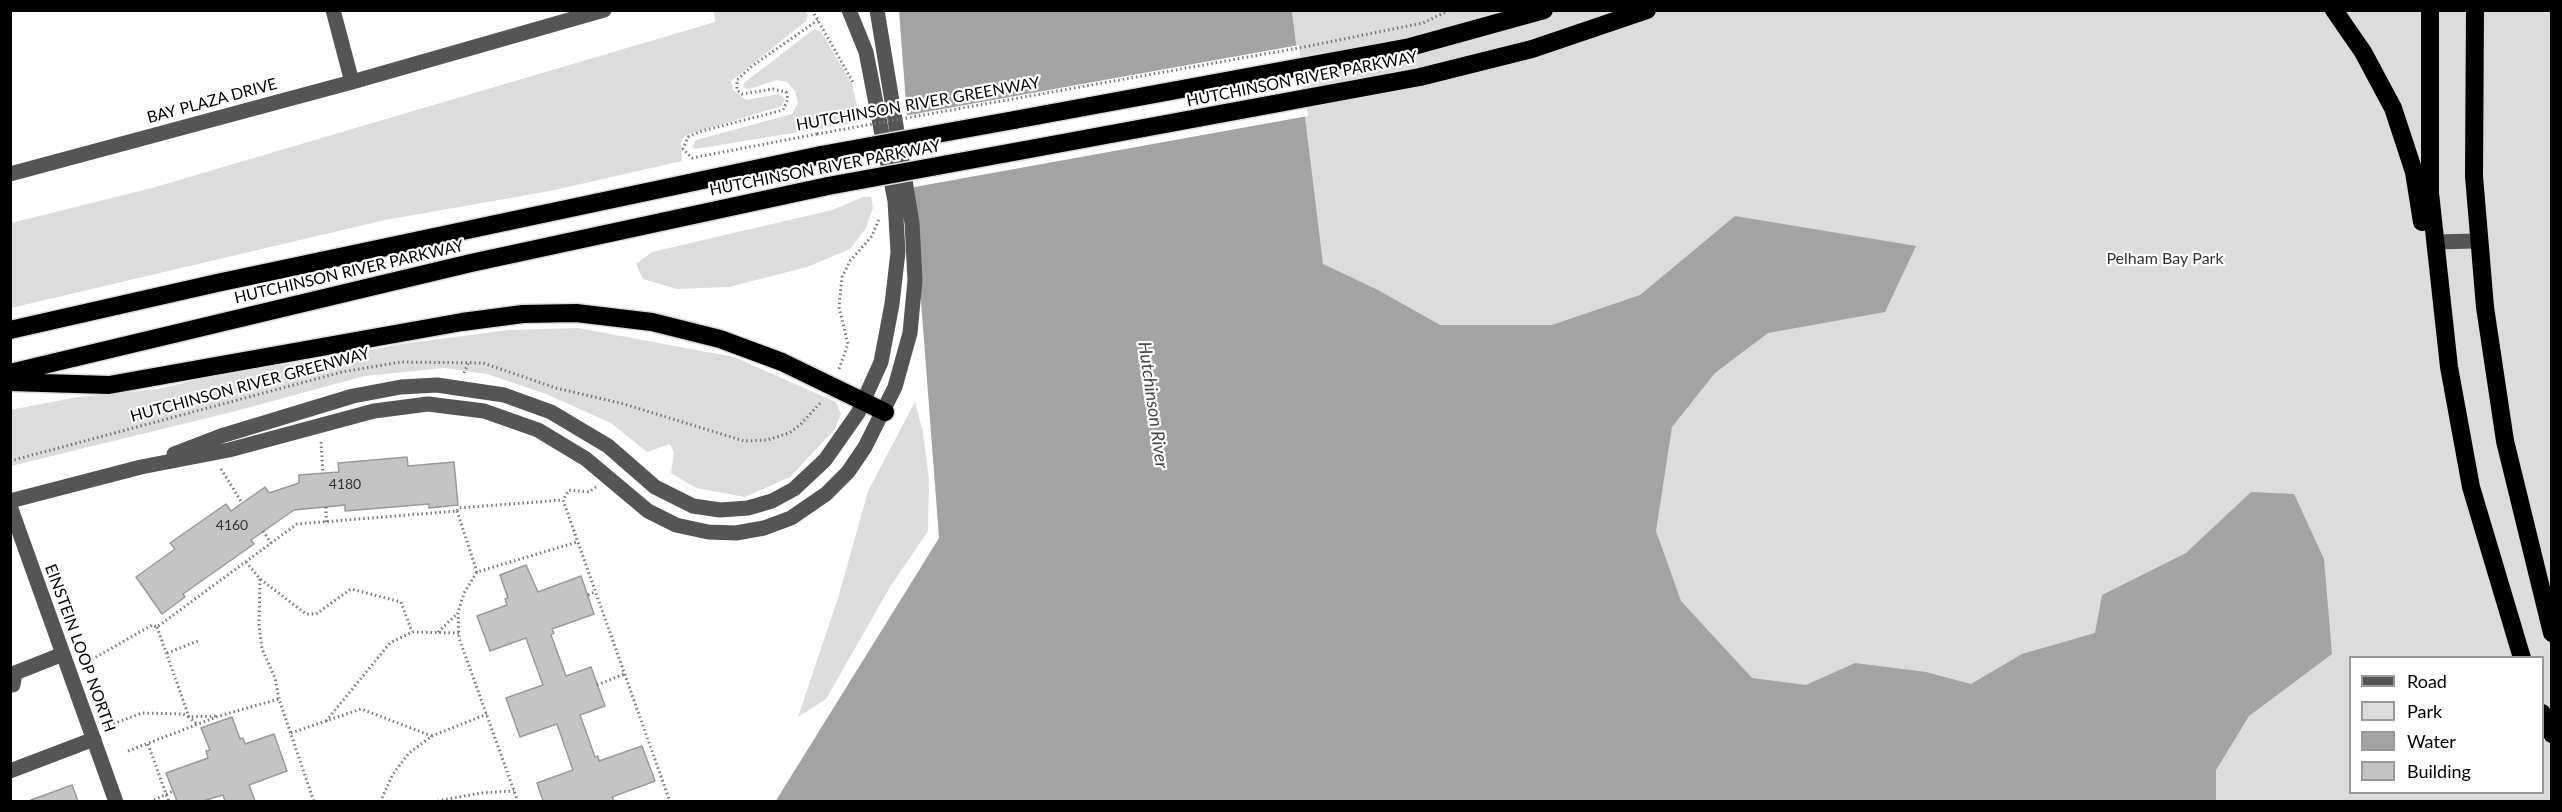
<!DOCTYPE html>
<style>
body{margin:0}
#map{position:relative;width:2562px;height:812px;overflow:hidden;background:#fff;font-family:Lato,sans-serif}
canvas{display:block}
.frame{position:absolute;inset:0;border:12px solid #000;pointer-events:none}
.legend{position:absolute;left:2349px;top:656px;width:195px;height:138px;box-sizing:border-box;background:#fff;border:2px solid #999;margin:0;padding:8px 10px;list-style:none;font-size:18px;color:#000}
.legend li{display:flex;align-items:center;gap:12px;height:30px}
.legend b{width:30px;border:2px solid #999}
</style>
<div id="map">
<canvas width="2562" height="812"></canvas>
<div class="frame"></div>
<ul class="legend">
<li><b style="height:8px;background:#555"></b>Road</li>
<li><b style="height:16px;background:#dcdcdc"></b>Park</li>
<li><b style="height:16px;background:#a3a3a3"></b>Water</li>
<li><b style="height:16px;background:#c4c4c4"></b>Building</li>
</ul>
</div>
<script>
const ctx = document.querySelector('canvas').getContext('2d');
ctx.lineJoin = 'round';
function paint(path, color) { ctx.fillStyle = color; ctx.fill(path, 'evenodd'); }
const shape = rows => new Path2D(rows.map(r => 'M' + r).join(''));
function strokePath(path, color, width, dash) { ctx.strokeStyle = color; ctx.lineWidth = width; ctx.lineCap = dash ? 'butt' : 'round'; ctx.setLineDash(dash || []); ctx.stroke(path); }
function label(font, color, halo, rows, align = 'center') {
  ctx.font = font + ' Lato,sans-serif'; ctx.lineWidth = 4.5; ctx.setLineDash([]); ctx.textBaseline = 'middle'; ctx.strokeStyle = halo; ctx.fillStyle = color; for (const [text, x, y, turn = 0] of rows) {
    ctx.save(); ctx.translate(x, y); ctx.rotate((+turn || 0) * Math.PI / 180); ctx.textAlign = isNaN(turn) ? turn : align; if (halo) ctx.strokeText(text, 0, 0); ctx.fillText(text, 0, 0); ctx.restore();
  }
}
paint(shape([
 [804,10,808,15,806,21,731,81,733,90,746,100,778,94,785,98,782,106,686,135,681,142,682,161,550,191,385,220,11,308,11,223,152,188,715,22,714,11],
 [1292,11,2551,11,2551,801,1353,801,1309,151],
 [2350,658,2542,658,2542,792,2350,792],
 [814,29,821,32,852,84,861,122,695,149,692,147,696,140,792,114,798,103,795,91,787,82,777,80,749,89,743,87,744,83],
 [863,197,871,197,873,208,866,228,850,249,807,267,729,287,677,289,643,279,636,264,652,252,832,210],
 [578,328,734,357,836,402,841,414,835,429,790,477,745,497,696,488,671,473,674,452,670,444,647,452,611,423,546,394,487,374,444,368,365,376,232,412,11,466,10,410,78,397,158,389,238,370,313,361,401,344,509,330],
 [915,402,923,432,929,480,928,531,890,587,826,699,798,717,839,595,868,491]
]), '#dcdcdc');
paint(shape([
 [899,11,1292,11,1323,264,1378,290,1440,325,1552,325,1640,295,1735,216,1916,246,1885,312,1768,333,1715,373,1672,427,1656,531,1681,601,1752,678,1806,685,1855,663,1926,672,1971,684,2022,654,2095,633,2102,595,2186,553,2251,492,2294,494,2324,559,2332,654,2249,716,2216,770,2216,801,775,802,939,538]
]), '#a3a3a3');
paint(shape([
 [1299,45,1308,116,909,188,904,116]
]), '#fff');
const building = shape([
 [407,457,408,466,454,462,458,505,429,508,429,504,345,511,345,505,294,510,251,540,254,544,183,594,185,597,162,614,136,577,175,549,170,543,226,504,231,511,265,487,269,493,299,483,299,475,339,472,338,463,407,457],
 [526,565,538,592,581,576,594,614,552,629,554,633,551,635,566,676,591,667,605,706,580,715,595,757,598,756,599,761,642,746,655,781,612,797,614,801,543,801,537,783,573,770,557,724,520,737,506,698,543,685,526,638,490,651,477,616,507,605,505,599,508,598,500,575,526,565],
 [232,717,240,739,243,738,245,744,274,734,287,771,249,785,255,801,225,801,223,795,203,801,177,801,166,773,208,758,206,751,210,750,201,728,232,717],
 [72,785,78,801,32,801,31,800,72,785]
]);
paint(building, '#c4c4c4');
strokePath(building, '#999', 1.5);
const highway = shape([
 [2334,10,2363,52,2393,108,2414,172,2422,222],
 [2430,10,2430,193,2449,367,2471,487,2522,658],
 [2475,10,2474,176,2485,307,2505,441,2552,633],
 [1014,120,1410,47,1544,10],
 [1019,151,1420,77,1532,49,1647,10],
 [10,330,217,283,821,155],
 [10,373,471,263,828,186],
 [10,382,109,385,462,322,523,314,576,313,652,322,720,339,782,362,885,412],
 [2542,713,2552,734]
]);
strokePath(highway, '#dbdbdb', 21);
strokePath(shape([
 [812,10,854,84],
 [1448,11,1449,10],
 [817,134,692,158,683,149,688,137,702,131,783,110,788,99,786,92,773,89,742,94,737,90,737,80,752,66,818,20],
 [839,369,848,344,839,307,842,277,850,261,872,236,879,219],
 [464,373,469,361],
 [321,442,323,473],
 [10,461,342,372,401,362,483,363,556,388,624,404,744,441,767,440,789,433,800,425,822,401],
 [221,469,242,503],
 [596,487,589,492,569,490,563,500,670,802],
 [326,507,326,522],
 [457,511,477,572],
 [263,531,271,543],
 [246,562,260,579,306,614,316,614,351,589,401,602,412,632],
 [260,579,259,625,262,649,275,678,279,699,314,802],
 [588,595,595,592],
 [157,627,189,717,198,725],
 [438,632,458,613],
 [167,653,198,641],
 [84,664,152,625,157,627,297,524,457,511,458,508,563,500],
 [597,685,624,674],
 [326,721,390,643,412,632,459,633],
 [105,727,142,713,183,714,189,717,217,716],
 [291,733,361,709,432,736],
 [148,744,169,802],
 [128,751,219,716,279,699],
 [150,802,173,791],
 [380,802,393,774,409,753,432,736,487,714],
 [433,802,480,793,514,791],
 [518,802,459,638,458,613,464,593,477,572,577,542]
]), '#777', 3, [1.5, 3]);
strokePath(shape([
 [333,10,352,82],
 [10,174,352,82,604,10],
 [2434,242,2477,241],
 [174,454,221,436,353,396,401,387,437,385,504,395,551,412,608,446,655,487,693,506,720,510,748,508,772,501,794,489,825,460,858,413,881,362,892,304,898,252,895,201,866,52,849,10],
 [10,501,141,467,229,450,374,411,428,404,484,411,538,430,586,459,648,511,676,525,708,532,736,533,764,528,791,518,826,494,848,472,865,447,895,387,910,333,915,280,912,223,877,10],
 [10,506,116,802],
 [13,685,15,673,63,654],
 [10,771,94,739]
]), '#555', 15);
strokePath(highway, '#000', 18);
const highwayBridge = shape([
 [821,155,1014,120],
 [828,186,1019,151]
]);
strokePath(highwayBridge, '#dbdbdb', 21, []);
strokePath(shape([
 [817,134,1304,47,1423,23,1448,11]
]), '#777', 3, [1.5, 3]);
strokePath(highwayBridge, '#000', 18);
label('14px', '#313131', null, [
 ["4180",345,484],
 ["4160",232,525]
]);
label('16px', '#000', '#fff', [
 ["HUTCHINSON RIVER PARKWAY",1302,79,-11],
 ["BAY PLAZA DRIVE",212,101,-15],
 ["HUTCHINSON RIVER GREENWAY",918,104,-10],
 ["HUTCHINSON RIVER PARKWAY",825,168,-11],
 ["HUTCHINSON RIVER PARKWAY",349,272,-13],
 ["HUTCHINSON RIVER GREENWAY",250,385,-15],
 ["EINSTEIN LOOP NORTH",80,648,70]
]);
label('16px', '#333', '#fff', [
 ["Pelham Bay Park",2165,259]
]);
label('italic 18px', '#444', '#fff', [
 ["Hutchinson River",1153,405,82]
]);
</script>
